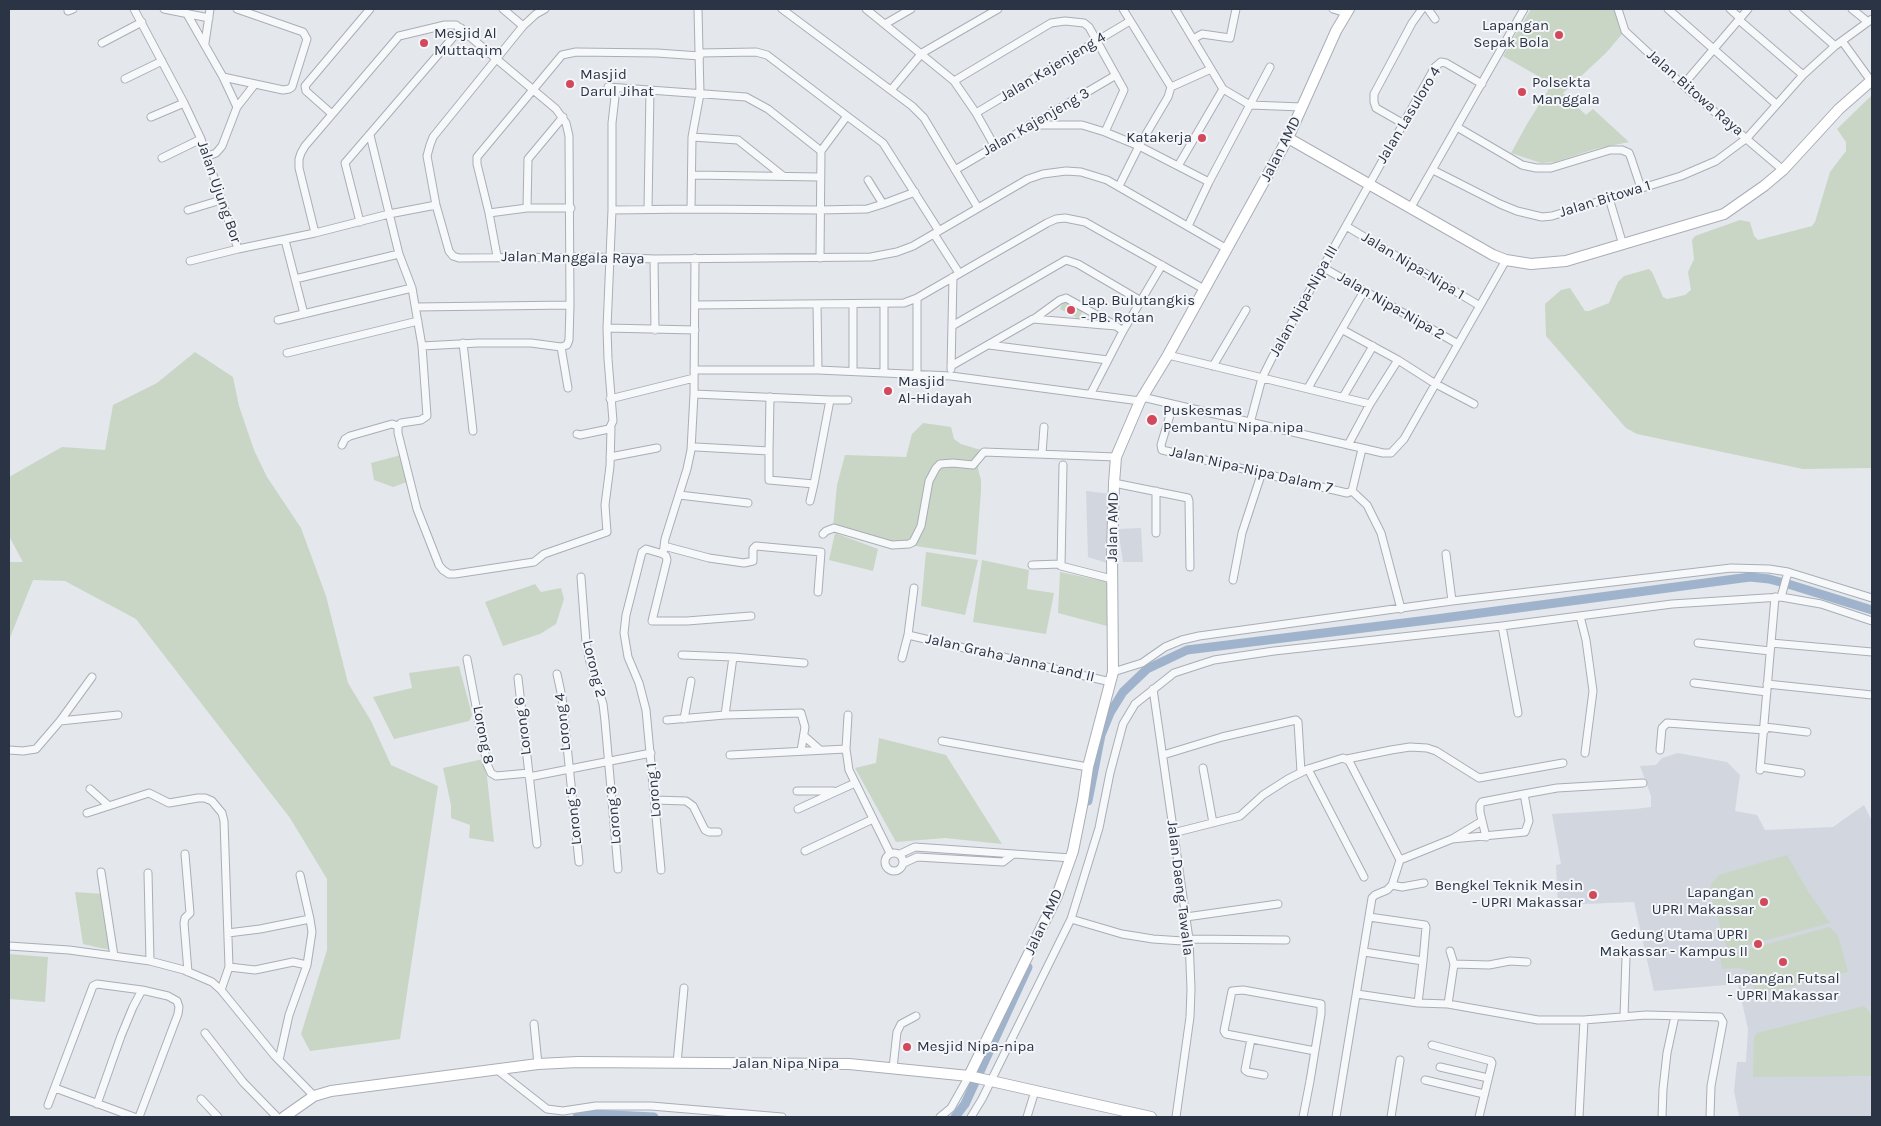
<!DOCTYPE html>
<style>
body{margin:0}
#map{position:relative;width:1881px;height:1126px;overflow:hidden;background:#e4e7ec;font-family:Karla,sans-serif}
canvas{display:block}
.frame{position:absolute;inset:0;border:10px solid #2b3445;pointer-events:none}
</style>
<div id="map">
<canvas width="1881" height="1126"></canvas>
<div class="frame"></div>
</div>
<script>
const ctx = document.querySelector('canvas').getContext('2d');
ctx.lineJoin = 'round';
function paint(path, color) { ctx.fillStyle = color; ctx.fill(path, 'evenodd'); }
const shape = rows => new Path2D(rows.map(r => 'M' + r).join(''));
function strokePath(path, color, width, dash) { ctx.strokeStyle = color; ctx.lineWidth = width; ctx.lineCap = dash ? 'butt' : 'round'; ctx.setLineDash(dash || []); ctx.stroke(path); }
function label(font, color, halo, rows, align = 'center') {
  ctx.font = font + ' Karla,sans-serif'; ctx.lineWidth = 4; ctx.setLineDash([]); ctx.textBaseline = 'middle'; ctx.strokeStyle = halo; ctx.fillStyle = color; for (const [text, x, y, turn = 0] of rows) {
    ctx.save(); ctx.translate(x, y); ctx.rotate((+turn || 0) * Math.PI / 180); ctx.textAlign = isNaN(turn) ? turn : align; if (halo) ctx.strokeText(text, 0, 0); ctx.fillText(text, 0, 0); ctx.restore();
  }
}
paint(shape([
 [1086,491,1111,494,1107,563,1088,557],
 [1141,528,1143,562,1123,562,1118,529],
 [1678,753,1727,762,1740,775,1735,811,1757,815,1765,830,1833,827,1864,805,1872,821,1872,1117,1739,1116,1734,1091,1737,1062,1746,1062,1748,1029,1738,984,1654,991,1634,902,1558,905,1556,865,1561,864,1552,814,1635,809,1651,807,1651,796,1640,766,1656,765,1662,758]
]), '#d2d6de');
paint(shape([
 [1531,9,1615,9,1622,34,1606,53,1563,93,1586,115,1593,109,1629,142,1595,149,1555,162,1541,163,1511,153,1527,124,1552,84,1503,56],
 [1872,95,1872,468,1803,469,1637,434,1626,428,1546,336,1545,304,1561,290,1570,288,1585,311,1589,311,1609,303,1618,282,1624,276,1649,269,1652,272,1663,297,1667,299,1685,295,1691,290,1688,272,1694,259,1692,240,1695,236,1740,220,1750,222,1754,236,1758,240,1812,226,1815,222,1830,172,1846,151,1846,142,1837,129],
 [1064,300,1083,310,1079,319,1060,309],
 [195,352,233,377,239,406,254,450,267,477,301,528,326,596,348,683,371,721,391,765,438,786,400,1039,310,1051,301,1034,327,950,327,879,290,818,136,619,65,581,33,580,9,640,9,562,23,562,9,536,9,477,62,447,105,450,113,405,157,383],
 [923,423,951,427,954,439,961,444,981,450,978,469,981,480,981,492,976,555,889,542,833,527,837,485,845,455,906,457,912,434],
 [401,455,407,482,393,487,374,480,371,463],
 [835,533,878,549,873,571,829,560],
 [926,552,978,560,965,615,921,606],
 [982,560,1029,570,1027,589,1054,593,1046,634,973,622],
 [1060,572,1108,582,1107,626,1058,613],
 [535,584,541,592,561,588,564,599,556,624,540,634,503,646,485,602],
 [459,666,472,715,469,721,394,739,373,697,412,688,409,673],
 [879,738,946,755,1002,844,945,838,896,842,855,768,876,763],
 [483,759,487,777,494,842,469,838,470,825,451,818,451,805,443,768],
 [1787,855,1809,893,1830,923,1737,948,1727,948,1710,892,1712,883,1719,875],
 [75,892,104,894,110,950,83,944],
 [1829,927,1838,935,1848,972,1756,996,1750,971,1739,968,1722,969,1720,957],
 [9,954,48,957,45,1002,9,999],
 [1864,1006,1872,1015,1872,1076,1753,1077,1754,1037,1757,1033]
]), '#c9d6c5');
strokePath(shape([
 [1088,801,1101,735,1110,713,1123,692,1147,669,1187,650,1436,619,1750,577,1769,579,1788,584,1872,610],
 [577,1117,593,1114,654,1117],
 [955,1117,965,1104,1028,967]
]), '#9fb4cc', 9);
const street = shape([
 [134,9,184,103,201,139,238,249,315,233,389,214,436,205],
 [164,9,209,18],
 [503,9,523,26],
 [545,9,536,14,523,26,433,137,430,145,427,156,436,205,449,251,453,256,459,258,609,257,654,259,871,257,897,252,913,246,1028,179,1043,174,1066,171,1081,172,1107,180,1227,249],
 [698,9,700,94,692,137,691,209,819,210,867,209,883,204],
 [782,9,912,106,924,118,978,208],
 [866,9,954,81,976,113,994,145],
 [1175,9,1211,69],
 [1333,9,1346,13],
 [1428,9,1435,19],
 [1618,9,1625,31,1683,85,1783,170],
 [1668,9,1776,104],
 [1730,9,1740,18],
 [1793,9,1835,46],
 [1852,9,1868,22],
 [68,11,73,9],
 [187,14,223,77,237,107],
 [1739,20,1803,75],
 [885,24,911,9],
 [1193,39,1202,34,1230,38,1236,9],
 [1842,41,1871,81],
 [102,43,142,22],
 [205,43,210,9],
 [700,53,756,52,767,55,847,116],
 [223,77,283,90,289,89,292,87,307,39,303,32,237,9],
 [125,79,162,61],
 [954,81,1051,23,1065,21,1084,23,1089,27,1124,90,1105,132],
 [1683,85,1748,9],
 [608,87,746,97,768,109,821,151],
 [1171,87,1211,69,1223,89,1250,105,1302,107],
 [891,90,922,53,998,9],
 [976,113,1130,21],
 [332,114,306,91,305,86,370,9],
 [151,117,184,103],
 [563,117,528,159,527,208,571,208],
 [1404,124,1376,108,1374,102,1374,94,1412,23,1422,9],
 [1029,125,1082,125,1105,132,1139,146,1209,182,1270,67],
 [1457,127,1522,165,1536,168,1551,168,1610,150,1622,150,1629,153,1631,158,1641,188],
 [370,135,399,254,412,288,422,346,427,416,421,420,401,423,398,426,398,433,417,509,439,565,443,570,449,574,455,574,534,562,544,554,607,532,605,505,610,466,611,428],
 [692,137,738,140,783,176],
 [208,156,216,153,222,146,237,107,255,84],
 [162,158,201,139],
 [1178,166,1223,89],
 [955,170,1116,75],
 [1433,170,1500,204,1517,211,1542,217,1552,216,1681,176,1716,161,1747,138,1803,75,1835,46,1872,19],
 [692,175,820,177],
 [868,180,883,204,915,192],
 [1119,186,1139,146,1168,97,1171,87,1123,9],
 [1609,198,1623,245],
 [1411,207,1524,9],
 [648,209,650,90],
 [188,210,221,200],
 [612,210,691,209],
 [489,213,527,208],
 [360,222,345,163,461,28],
 [1188,226,1209,182],
 [1346,226,1480,306],
 [315,233,299,168,299,159,301,153,305,146,399,36,445,25,456,25,556,109,566,123,569,136,570,305,569,340,567,345,561,347,531,343,478,343,422,346],
 [934,234,959,273],
 [285,240,304,314],
 [497,256,489,213,477,164,477,157,562,55,576,52,657,53,700,56],
 [695,258,694,394,691,450,687,469,665,539,663,554,666,556,667,560,652,621,687,621,751,616],
 [820,258,821,151,847,116,883,143,939,231],
 [654,259,655,330],
 [190,261,238,249],
 [1324,268,1458,344],
 [295,279,399,254],
 [817,304,818,370],
 [884,304,884,372],
 [695,305,904,303,917,298,1047,223,1056,219,1065,218,1085,222,1204,289],
 [416,307,570,305],
 [1034,319,1060,300,1066,298,1115,325],
 [278,320,412,288],
 [952,326,1066,260,1078,264,1141,301],
 [607,328,695,330],
 [1343,330,1398,360],
 [463,343,473,431],
 [989,345,1108,360],
 [561,347,568,388],
 [287,353,418,321],
 [1168,355,1370,404],
 [951,366,1033,319,1116,326,1123,331],
 [1213,366,1246,310],
 [951,369,953,277],
 [694,370,818,370,951,376,1140,401],
 [853,371,853,304],
 [917,374,917,298],
 [1308,388,1364,291],
 [1091,393,1123,331,1162,265],
 [694,394,830,400,814,484],
 [1142,397,1383,453,1391,453,1404,439,1506,260],
 [1343,397,1373,346],
 [610,399,694,378],
 [830,400,848,400],
 [1173,405,1161,445,1162,450,1347,493,1352,491],
 [1250,423,1262,378,1272,358,1435,67,1441,62,1446,63,1482,84],
 [577,434,580,435,609,429,613,421,608,359,607,328,612,210,612,123,616,88],
 [342,445,345,439,350,436,392,424,398,426],
 [1348,445,1370,404,1398,360,1434,383,1474,404],
 [696,447,769,451,769,480,814,484,810,501],
 [769,451,770,397],
 [1042,454,1044,427],
 [610,457,657,448],
 [1063,465,1061,566,1112,579],
 [1114,483,1188,498,1189,501,1190,567],
 [1156,491,1156,533],
 [1352,491,1367,505,1381,533,1401,609],
 [1352,491,1362,449],
 [679,495,748,503],
 [823,534,826,531,834,528,892,545,909,544,913,542,921,526,929,481,936,468,940,464,953,463,973,465,984,452,1116,457],
 [664,546,709,558,744,563,753,561,753,549,756,546,821,552,818,592],
 [1446,554,1452,601],
 [1032,565,1060,564],
 [581,577,586,643,590,662,603,704,605,721,618,869],
 [1233,580,1242,533,1262,472],
 [914,588,908,635,1111,682],
 [1781,597,1788,572],
 [1580,616,1586,640,1593,691,1585,753],
 [1502,626,1518,713],
 [1698,643,1770,651],
 [1771,643,1872,652],
 [682,655,733,657,725,715],
 [733,657,804,663],
 [902,658,908,635],
 [467,659,487,764,491,773,496,776,529,773],
 [1113,672,1142,663,1165,647,1182,640,1199,636,1452,601,1731,568,1769,569,1788,572,1872,598],
 [557,674,562,697,579,862],
 [518,678,537,844],
 [1694,683,1767,692],
 [1767,684,1872,695],
 [1153,689,1189,939,1191,989,1190,1017,1176,1117],
 [848,715,846,749,849,770,890,853],
 [684,719,691,681],
 [667,720,725,715,801,713,805,727,801,751],
 [60,721,118,715],
 [1765,727,1807,732],
 [804,736,820,750],
 [942,741,1088,767],
 [9,750,23,751,36,749,60,721,92,677],
 [1660,750,1662,728,1667,723,1765,730],
 [730,755,846,749],
 [1163,755,1222,737,1296,720,1298,722,1301,772],
 [1347,759,1391,750,1410,747,1427,748,1436,751,1479,778,1563,763],
 [1761,767,1801,773],
 [1203,768,1213,823],
 [1308,769,1364,877],
 [1760,770,1775,597],
 [529,777,651,753],
 [90,789,108,805],
 [797,791,833,791],
 [655,800,686,801,693,806,705,830,709,832,718,832],
 [798,809,855,783],
 [87,813,149,793,169,803,198,798,205,798,212,801,222,813,224,821,229,967,255,970,293,962,307,965],
 [1173,833,1240,816,1263,795,1288,779,1308,769,1343,758,1349,761,1400,860],
 [1486,837,1480,812,1480,805,1482,802,1524,794],
 [1452,839,1525,832,1529,821,1524,794,1557,788,1643,783],
 [805,851,873,819],
 '885 862a9 9 0 1 1 18 0a9 9 0 1 1-18 0Z',
 [185,854,190,913,185,918,184,923,188,972],
 [900,854,915,847,1071,858],
 [1400,860,1452,839,1482,821],
 [904,863,917,857,1003,862,1012,855],
 [661,870,646,710,639,683,628,657,624,633,626,615,642,552,646,549,663,554],
 [101,872,114,956],
 [148,873,150,961],
 [1392,885,1402,887,1424,883],
 [1186,917,1278,904],
 [1369,917,1425,925,1426,927,1423,961],
 [1071,919,1122,934,1153,939,1183,941,1189,939,1286,940],
 [228,933,260,929,310,919,300,875],
 [9,946,69,950,150,961,184,970,212,982,221,990,274,1055,314,1096],
 [1454,964,1489,965,1510,961,1527,962],
 [221,990,229,967],
 [1357,994,1418,1003,1423,961,1364,952],
 [1418,1003,1448,1004,1538,1020,1584,1020,1646,1015,1720,1017,1723,1022,1711,1086,1710,1117],
 [1448,1004,1454,964,1450,951],
 [1624,1017,1626,957],
 [534,1024,538,1064],
 [205,1033,243,1082,277,1117],
 [1251,1039,1245,1070,1248,1072,1264,1075],
 [1432,1045,1491,1061,1492,1063,1479,1117],
 [279,1060,289,1015,307,965,312,932,310,919],
 [677,1063,684,988],
 [1440,1067,1488,1078],
 [893,1068,897,1032,901,1024,916,1016],
 [496,1069,547,1109,563,1111,596,1106,651,1106,782,1117],
 [1425,1080,1484,1094],
 [55,1088,134,1117],
 [201,1099,218,1117],
 [48,1105,93,986,97,984,142,990,133,1007,121,1036,97,1104],
 [139,1117,178,1014,179,1007,177,1001,168,996,142,990],
 [940,1117,951,1108,969,1076],
 [971,1117,982,1099,1071,919,1099,828,1110,773,1123,724,1135,704,1174,673,1214,660,1274,651,1502,626,1672,604,1781,597,1821,604,1872,621],
 [1027,1117,1035,1091],
 [1303,1117,1310,1081,1321,1014,1321,1004,1243,990,1232,991,1224,1031,1226,1034,1315,1051],
 [1336,1117,1372,898,1375,895,1387,890,1392,885,1400,860],
 [1391,1117,1400,1060],
 [1579,1117,1584,1020],
 [1662,1117,1663,1089,1667,1053,1675,1016]
]);
const secondary = shape([
 [1288,138,1493,255,1506,260,1531,264,1566,261,1724,214,1764,186,1783,170,1839,109,1872,80],
 [969,1076,1057,896,1073,851,1083,801,1088,767,1113,672,1112,555,1114,483,1116,457,1140,401,1168,355,1288,138,1336,31,1349,9],
 [284,1117,314,1096,331,1091,538,1064,578,1062,849,1064,969,1076,1151,1117]
]);
strokePath(street, '#a9aeb7', 9);
strokePath(secondary, '#a9aeb7', 12);
strokePath(street, '#f7f8fa', 7);
strokePath(secondary, '#fff', 10);
for (const [x, y, r, color] of [
 [1559,35,5,"#d1495b"],
 [424,43,5,"#d1495b"],
 [570,84,5,"#d1495b"],
 [1522,92,5,"#d1495b"],
 [1202,138,5,"#d1495b"],
 [1071,310,5,"#d1495b"],
 [888,391,5,"#d1495b"],
 [1152,420,6,"#d1495b"],
 [1593,895,5,"#d1495b"],
 [1764,902,5,"#d1495b"],
 [1758,944,5,"#d1495b"],
 [1783,962,5,"#d1495b"],
 [907,1047,5,"#d1495b"]
]) { const dot = new Path2D(); dot.arc(x, y, r, 0, 2 * Math.PI); ctx.fillStyle = color; ctx.fill(dot); strokePath(dot, '#f4f6f9', 2); }
label('15px', '#2b3445', '#f4f6f9', [
 ["Lapangan",1549,26,"right"],
 ["Sepak Bola",1549,43,"right"],
 ["Mesjid Al",434,34],
 ["Muttaqim",434,51],
 ["Masjid",580,75],
 ["Darul Jihat",580,92],
 ["Polsekta",1532,83],
 ["Manggala",1532,100],
 ["Katakerja",1192,138,"right"],
 ["Lap. Bulutangkis",1081,301],
 ["- PB. Rotan",1081,318],
 ["Masjid",898,382],
 ["Al-Hidayah",898,399],
 ["Puskesmas",1163,411],
 ["Pembantu Nipa nipa",1163,428],
 ["Bengkel Teknik Mesin",1583,886,"right"],
 ["- UPRI Makassar",1583,903,"right"],
 ["Lapangan",1754,893,"right"],
 ["UPRI Makassar",1754,910,"right"],
 ["Gedung Utama UPRI",1748,935,"right"],
 ["Makassar - Kampus II",1748,952,"right"],
 ["Lapangan Futsal",1783,979,"center"],
 ["- UPRI Makassar",1783,996,"center"],
 ["Mesjid Nipa-nipa",917,1047]
], 'left');
label('15px', '#2b3445', '#f4f6f9', [
 ["Jalan Kajenjeng 4",1053,67,-31],
 ["Jalan Bitowa Raya",1695,93,41],
 ["Jalan Lasuloro 4",1409,115,-59],
 ["Jalan Kajenjeng 3",1036,122,-30],
 ["Jalan AMD",1281,149,-63],
 ["Jalan Ujung Bor",219,192,71],
 ["Jalan Bitowa 1",1605,199,-17],
 ["Jalan Manggala Raya",573,258,1],
 ["Jalan Nipa-Nipa 1",1413,266,31],
 ["Jalan Nipa-Nipa III",1304,301,-61],
 ["Jalan Nipa-Nipa 2",1391,306,30],
 ["Jalan Nipa-Nipa Dalam 7",1251,470,13],
 ["Jalan AMD",1113,527,-89],
 ["Jalan Graha Janna Land II",1010,658,13],
 ["Lorong 2",594,669,76],
 ["Lorong 4",563,722,-96],
 ["Lorong 6",523,726,-97],
 ["Lorong 8",483,735,79],
 ["Lorong 1",654,790,-95],
 ["Lorong 3",614,815,-95],
 ["Lorong 5",574,816,-96],
 ["Jalan Daeng Tawalla",1180,888,83],
 ["Jalan AMD",1044,922,-65],
 ["Jalan Nipa Nipa",786,1064]
]);
</script>
